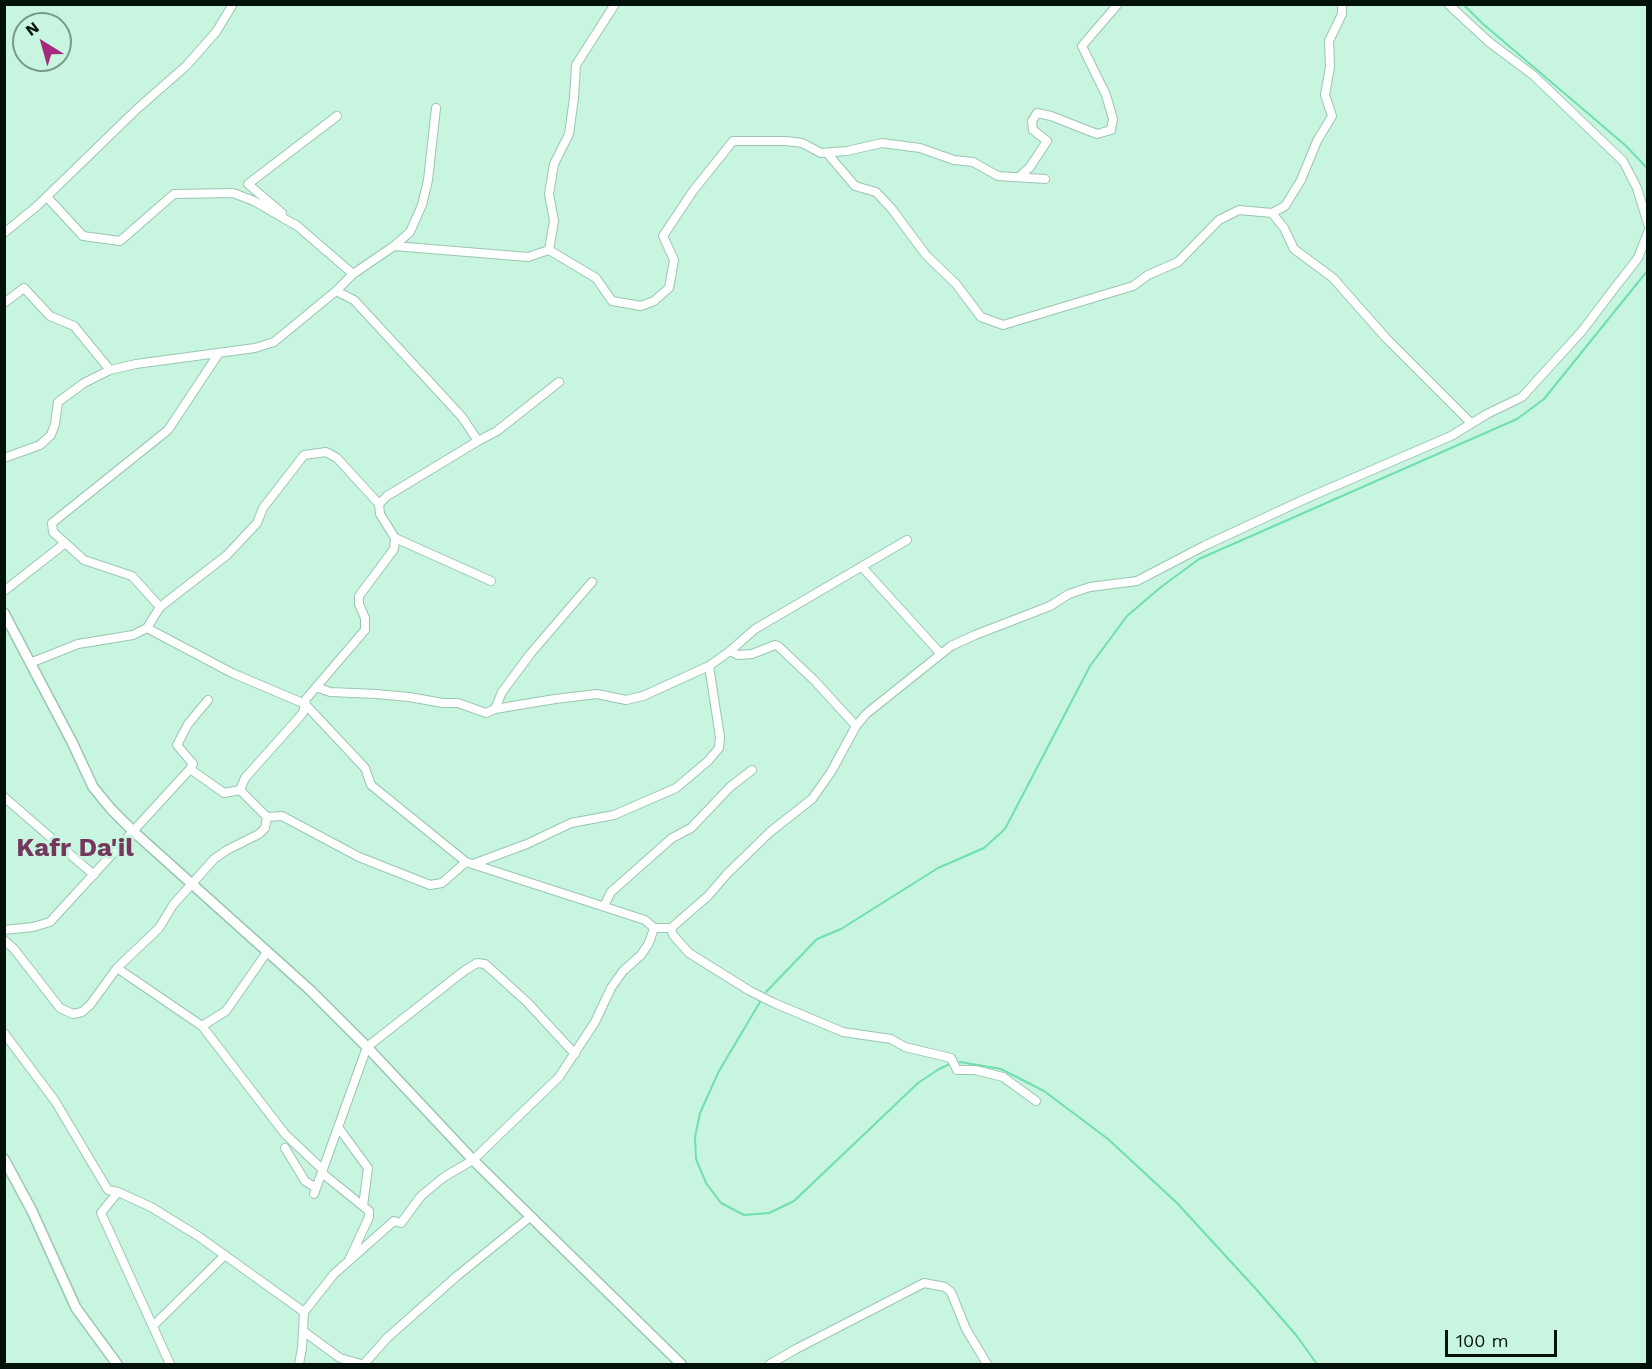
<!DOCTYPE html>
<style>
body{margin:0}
#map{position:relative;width:1652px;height:1369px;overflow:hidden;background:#c8f5df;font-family:"Work Sans",sans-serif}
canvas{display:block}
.frame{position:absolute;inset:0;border:6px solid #02110a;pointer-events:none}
.north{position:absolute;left:12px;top:12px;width:60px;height:60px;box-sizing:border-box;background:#c8f5df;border:2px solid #799a8a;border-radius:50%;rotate:323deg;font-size:16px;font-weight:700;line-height:24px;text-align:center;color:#02110a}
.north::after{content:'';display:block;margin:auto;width:21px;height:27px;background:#a62b7f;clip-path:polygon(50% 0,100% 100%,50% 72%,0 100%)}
.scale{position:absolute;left:1445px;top:1330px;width:112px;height:27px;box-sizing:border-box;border:3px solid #02110a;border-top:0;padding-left:8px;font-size:18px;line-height:21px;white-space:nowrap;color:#02110a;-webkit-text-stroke:4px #c8f5df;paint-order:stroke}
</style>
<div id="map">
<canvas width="1652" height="1369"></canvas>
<div class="frame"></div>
<div class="north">N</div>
<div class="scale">100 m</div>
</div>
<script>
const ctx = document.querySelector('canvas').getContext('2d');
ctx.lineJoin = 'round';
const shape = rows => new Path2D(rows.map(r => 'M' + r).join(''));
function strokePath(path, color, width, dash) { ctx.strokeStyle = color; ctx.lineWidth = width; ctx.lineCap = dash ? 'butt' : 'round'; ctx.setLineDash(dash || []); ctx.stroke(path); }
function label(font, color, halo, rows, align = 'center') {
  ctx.font = font + ' "Work Sans",sans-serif'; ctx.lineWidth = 6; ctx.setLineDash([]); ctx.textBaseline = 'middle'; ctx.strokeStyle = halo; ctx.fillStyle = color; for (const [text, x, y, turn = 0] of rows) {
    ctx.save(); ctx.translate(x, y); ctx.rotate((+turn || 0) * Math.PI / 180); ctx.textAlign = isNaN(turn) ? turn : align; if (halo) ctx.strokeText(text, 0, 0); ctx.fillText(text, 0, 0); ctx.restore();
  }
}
strokePath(shape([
 [1463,4,1482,23,1625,145,1648,169],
 [766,992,817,939,841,929,938,868,984,848,1005,829,1090,666,1127,616,1161,587,1199,559,1517,419,1544,399,1648,270],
 [760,1002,719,1071,700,1113,695,1137,696,1159,706,1183,721,1203,744,1215,769,1213,794,1201,918,1083,939,1069,948,1065],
 [960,1062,1001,1069,1044,1091,1108,1139,1177,1203,1256,1289,1296,1335,1317,1364]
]), '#6fdfaf', 2);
const minor = shape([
 [1448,4,1489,42,1533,75,1623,161,1637,188,1648,224],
 [827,153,855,186,876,192,891,208,926,255,956,284,981,317,1003,325,1133,286,1148,275,1178,262,1219,220,1239,210,1272,213,1285,206,1301,180,1317,141,1332,116,1325,95,1330,67,1329,41,1342,14,1342,4],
 [1019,177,1030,167,1047,141,1033,130,1032,121,1037,113,1051,116,1097,134,1111,130,1113,119,1106,95,1082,46,1118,4],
 [47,197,83,236,120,241,174,194,233,193,254,201,297,226],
 [282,213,248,184,337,116],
 [1272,213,1284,228,1294,249,1333,278,1386,338,1471,423],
 [295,224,353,274],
 [4,233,37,206,137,109,186,66,216,32,233,4],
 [394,246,528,257,549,250,596,278,612,301,641,306,654,301,669,288,674,260,663,236,693,191,733,141,786,141,802,143,821,153,847,151,882,143,920,148,954,160,973,162,998,176,1045,179],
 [549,250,554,221,549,194,554,164,569,134,574,98,576,65,615,4],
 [4,303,24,288,50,316,74,326,110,370],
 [478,441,497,431,559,382],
 [4,458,40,445,51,435,55,424,58,402,84,383,110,370,136,364,255,348,274,342,336,291,353,274,394,246,410,232,422,205,428,180,436,108],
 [395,538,491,581],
 [4,591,64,544],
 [160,607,132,576,84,560,53,532,52,523,168,430,219,353],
 [147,628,232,673,305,704,365,768,371,785,466,862,645,920,654,928,671,928,708,896,727,874,770,832,812,799,831,772,856,726,866,714,941,654,862,567],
 [730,651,738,655,752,654,775,645,778,646,814,680,856,726],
 [941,654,951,646,975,635,1050,606,1069,594,1090,587,1137,581,1204,546,1305,499,1451,436,1487,414,1522,397,1582,331,1613,290,1638,258,1648,232],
 [30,663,78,644,133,635,147,628,160,607,227,555,257,523,263,508,304,455,326,452,337,458,379,504],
 [709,666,730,651,755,629,907,540],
 [316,687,330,692,376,694,409,697,443,703,458,703,486,713,495,709,502,692,531,653,592,582],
 [190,769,193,764,177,745,188,724,208,700],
 [4,797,94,875],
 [267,817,282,816,359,857,430,885,442,883,466,862],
 [473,864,527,844,571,823,614,815,676,788,708,761,719,748,720,737,709,666,643,696,626,700,597,694,555,699,495,709],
 [604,906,611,892,672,838,691,828,730,787,752,770],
 [671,928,673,935,689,953,750,991,774,1003,843,1032,891,1039,905,1047,951,1058,957,1070,975,1070,1003,1077,1036,1101],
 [4,930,33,927,50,922,190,769,224,793,240,790],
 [4,940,14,949,60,1008,73,1014,82,1012,90,1005,117,968,159,928,173,905,214,859,227,850,259,834,265,828,267,817,240,790,245,778,303,713,306,699,365,630,365,618,359,604,359,596,394,549,395,538,380,514,379,504,387,496,478,441,462,417,354,300,336,291],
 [117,968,202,1026,226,1011,267,952],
 [202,1026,285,1134,323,1170],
 [4,1033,55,1101,108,1190,118,1192,151,1207,198,1236,304,1312,334,1274,394,1221,401,1223,421,1196,444,1177,473,1160,559,1077,595,1022,611,988,623,971,641,955,649,943,654,928],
 [338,1127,368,1168,363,1206],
 [285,1148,305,1181,316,1188],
 [322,1173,369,1211,369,1217,350,1258],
 [118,1192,101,1213,170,1364],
 [314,1194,367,1047,464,971,477,963,485,964,527,1002,575,1054],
 [154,1325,225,1255],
 [303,1331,340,1358,361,1364],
 [299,1364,302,1348,304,1312],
 [364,1364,387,1338,457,1276,530,1217],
 [770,1364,796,1349,924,1283,945,1287,951,1292,966,1329,987,1364]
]);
const tertiary = shape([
 [4,613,72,742,93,787,111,809,134,832,310,990,367,1047,473,1160,681,1364],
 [4,1159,32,1211,76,1308,117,1364]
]);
strokePath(minor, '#9ac6b1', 10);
strokePath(tertiary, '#9ac6b1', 12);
strokePath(minor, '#fff', 8);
strokePath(tertiary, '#fff', 9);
label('bold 26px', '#75375e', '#c8f5df', [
 ["Kafr Da'il",75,848]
]);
</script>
